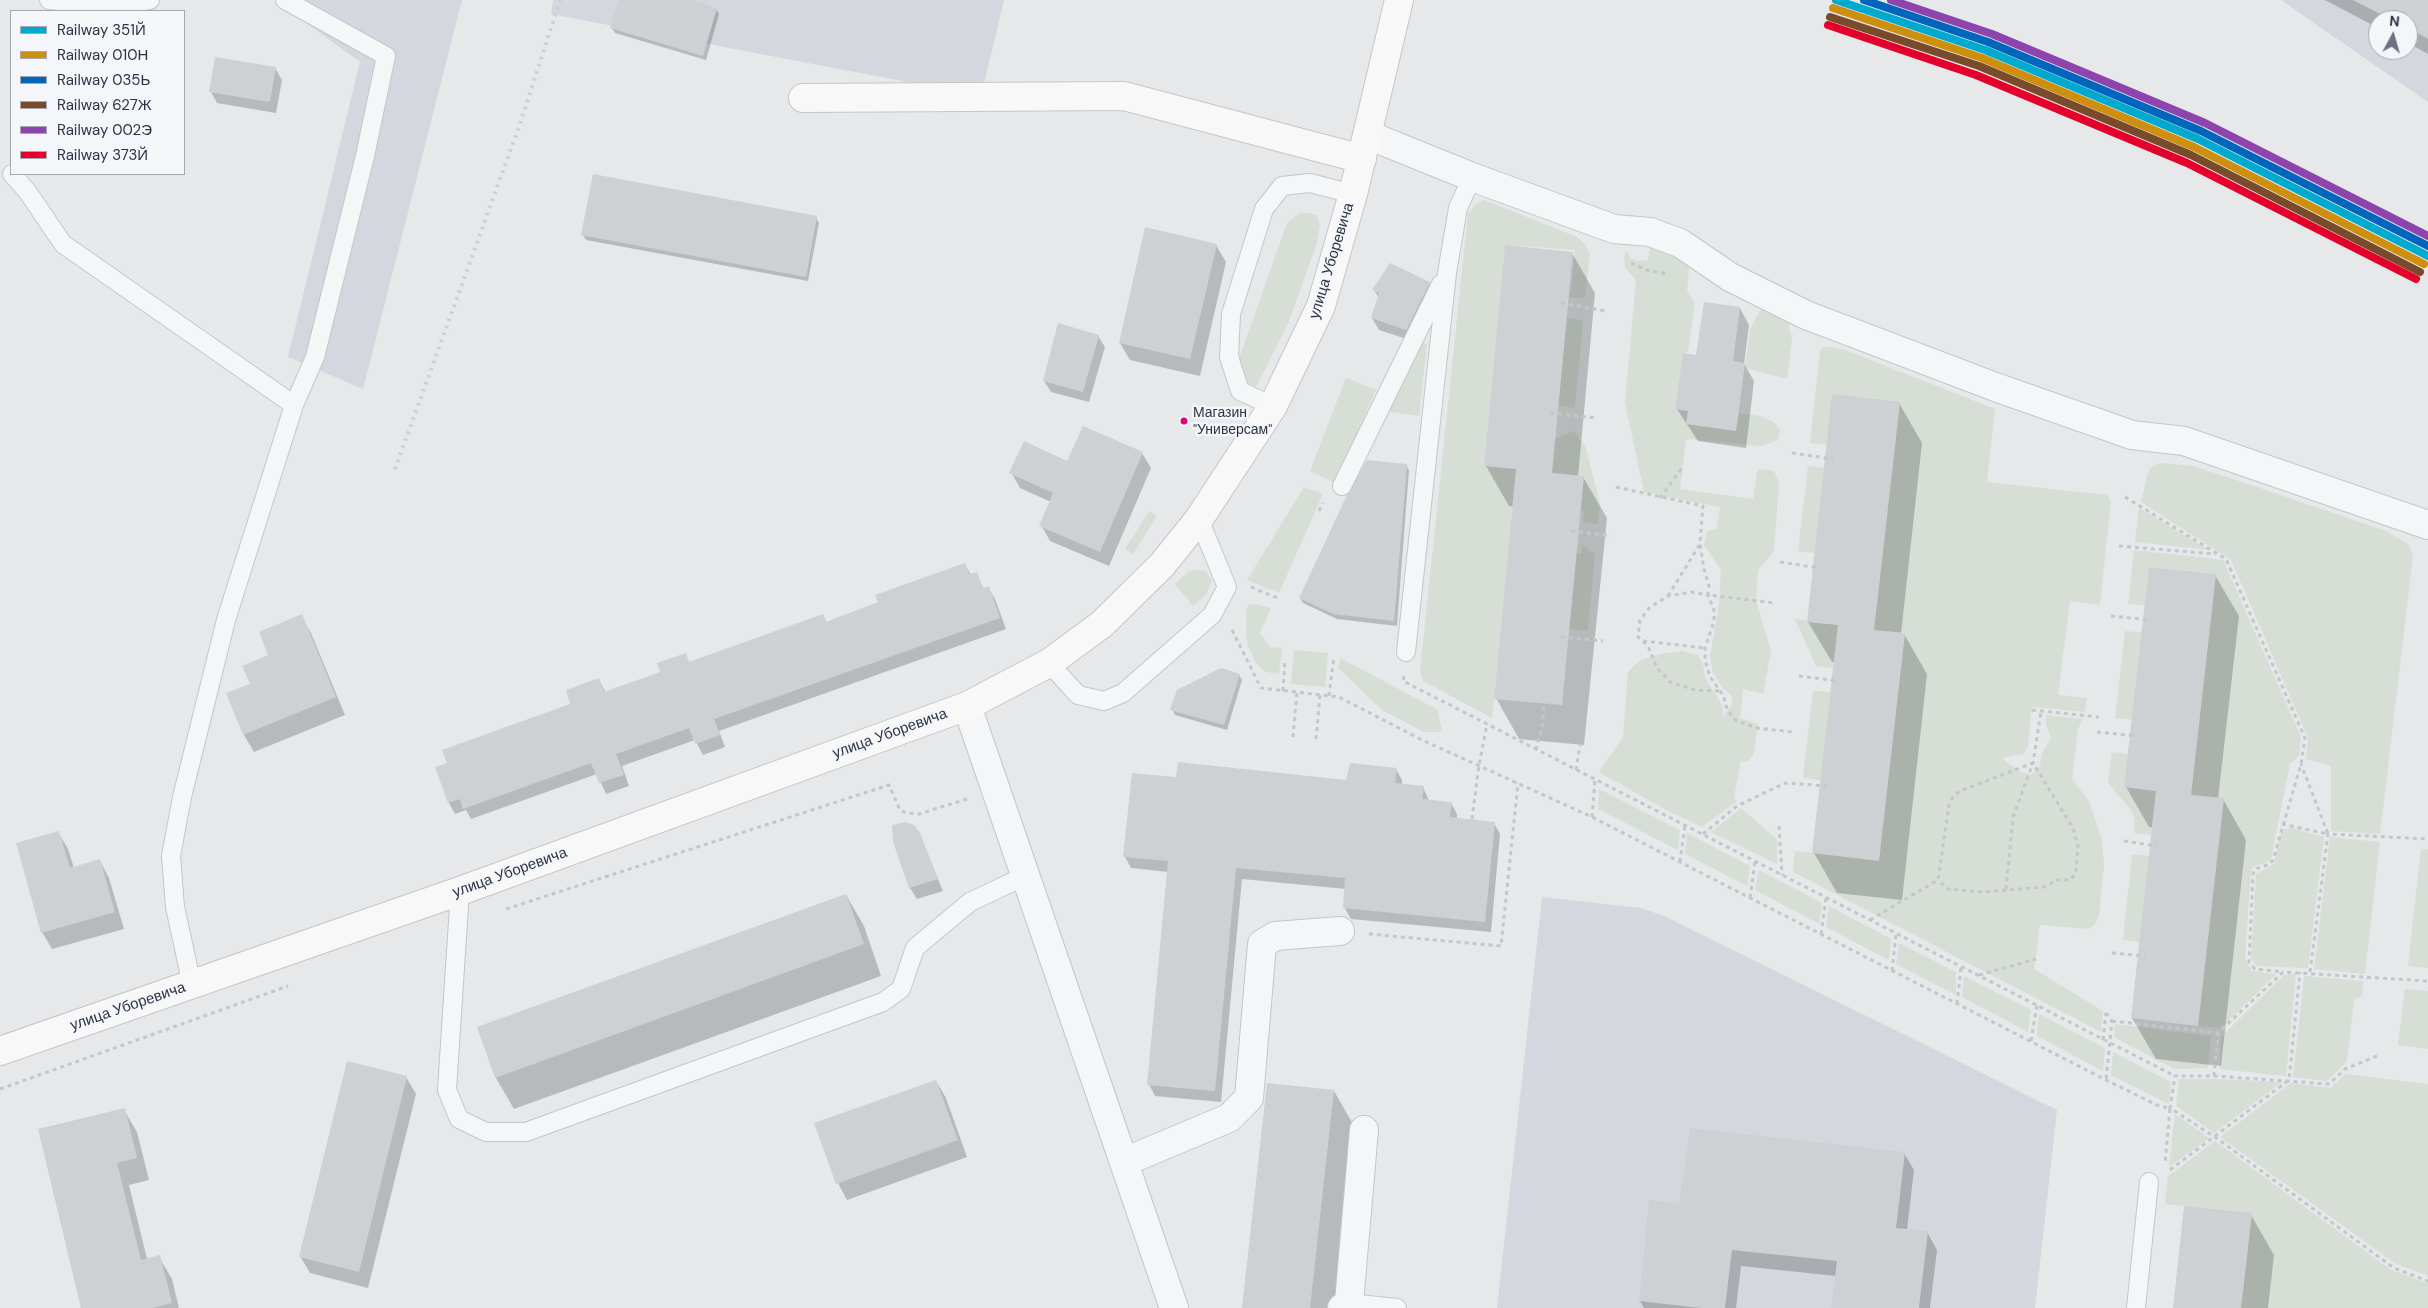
<!DOCTYPE html>
<meta charset="utf-8">
<style>
body{margin:0}
#map{position:relative;width:2428px;height:1308px;overflow:hidden;background:#e6e8ea;font-family:"DM Sans",sans-serif}
canvas{display:block}
.legend{position:absolute;left:10px;top:10px;width:175px;height:165px;box-sizing:border-box;background:#f4f6f9;border:1px solid #a4a8b1;margin:0;padding:6px 9px;list-style:none;font-size:15px;color:#2b3445}
.legend li{display:flex;align-items:center;gap:10px;height:25px}
.legend b{width:25px;border:1px solid #a4a8b1}
.north{position:absolute;left:2368px;top:10px;width:50px;height:50px;box-sizing:border-box;background:#f4f6f9;border:1px solid #a4a8b1;border-radius:50%;rotate:6deg;font-size:14px;font-weight:700;line-height:20px;text-align:center;color:#2b3445}
.north::after{content:'';display:block;margin:auto;width:18px;height:22px;background:#6c737f;clip-path:polygon(50% 0,100% 100%,50% 72%,0 100%)}
</style>
<div id="map">
<canvas width="2428" height="1308"></canvas>
<ul class="legend">
<li><b style="height:6px;background:#00a9ce"></b>Railway 351Й</li>
<li><b style="height:6px;background:#ce8f0e"></b>Railway 010Н</li>
<li><b style="height:6px;background:#0065bd"></b>Railway 035Ь</li>
<li><b style="height:6px;background:#7a4b2a"></b>Railway 627Ж</li>
<li><b style="height:6px;background:#8e44ad"></b>Railway 002Э</li>
<li><b style="height:6px;background:#e4002b"></b>Railway 373Й</li>
</ul>
<div class="north">N</div>
</div>
<script>
const ctx = document.querySelector('canvas').getContext('2d');
ctx.lineJoin = 'round';
function paint(path, color) { ctx.fillStyle = color; ctx.fill(path, 'evenodd'); }
const shape = rows => new Path2D(rows.map(r => 'M' + r).join(''));
function strokePath(path, color, width, dash) { ctx.strokeStyle = color; ctx.lineWidth = width; ctx.lineCap = dash ? 'butt' : 'round'; ctx.setLineDash(dash || []); ctx.stroke(path); }
function label(font, color, halo, rows, align = 'center') {
  ctx.font = font + ' "DM Sans",sans-serif'; ctx.lineWidth = 5; ctx.setLineDash([]); ctx.textBaseline = 'middle'; ctx.strokeStyle = halo; ctx.fillStyle = color; for (const [text, x, y, turn = 0] of rows) {
    ctx.save(); ctx.translate(x, y); ctx.rotate((+turn || 0) * Math.PI / 180); ctx.textAlign = isNaN(turn) ? turn : align; if (halo) ctx.strokeText(text, 0, 0); ctx.fillText(text, 0, 0); ctx.restore();
  }
}
paint(shape([
 [275,0,462,0,363,389,288,357,360,62],
 [553,0,1004,0,981,96,551,14],
 [2281,0,2428,0,2428,102],
 [2378,20,2408,20,2408,50,2378,50],
 [1542,897,1641,908,1664,916,2057,1110,2035,1308,1497,1308]
]), '#d4d7dd');
paint(shape([
 [1484,200,1577,237,1585,244,1590,254,1585,298,1564,297,1565,292,1571,293,1575,250,1505,245,1484,466,1516,469,1492,718,1423,681,1420,671,1468,214,1476,204],
 [1299,213,1309,213,1317,216,1320,225,1316,246,1288,324,1256,387,1244,381,1239,370,1240,356,1287,223],
 [1646,242,1685,255,1689,270,1687,290,1695,304,1688,351,1683,354,1675,409,1688,411,1687,424,1736,431,1739,413,1760,416,1774,422,1780,430,1778,440,1761,446,1686,439,1680,489,1753,499,1757,472,1760,469,1774,471,1779,482,1774,549,1772,554,1758,570,1756,600,1771,651,1763,694,1743,689,1740,718,1758,724,1753,756,1747,762,1741,761,1734,797,1736,802,1702,827,1670,812,1599,772,1623,737,1628,672,1639,661,1660,654,1682,651,1698,655,1703,664,1705,677,1723,707,1723,718,1733,702,1731,695,1721,686,1713,673,1710,656,1719,605,1721,570,1704,545,1707,531,1717,529,1720,507,1644,492,1625,402,1636,280,1625,268,1624,256,1627,251,1630,258,1639,261,1648,260,1650,249],
 [1768,307,1788,321,1792,341,1787,379,1745,368,1750,329,1760,311],
 [1567,318,1583,320,1575,408,1558,406],
 [1419,343,1427,344,1419,416,1385,411],
 [1823,347,1832,347,1848,351,1995,409,1987,482,2107,495,2111,501,2100,605,2070,601,2058,695,2087,698,2085,712,2032,707,2028,746,2024,754,2002,758,2020,772,2031,775,2040,766,2042,753,2051,738,2046,725,2046,715,2083,719,2078,729,2072,779,2089,801,2102,840,2104,866,2099,915,2095,924,2089,929,2040,925,2034,969,2103,1011,2101,1032,1793,872,1795,851,1879,860,1905,633,1874,630,1900,402,1827,445,1810,443,1820,351],
 [1346,378,1376,390,1335,483,1310,471],
 [1574,431,1586,448,1600,504,1598,524,1583,522,1584,511,1580,511,1584,476,1552,473,1555,439],
 [2164,463,2193,466,2257,487,2386,531,2408,544,2413,556,2380,834,2331,831,2331,766,2306,759,2308,738,2231,560,2141,502,2148,472,2154,465],
 [1808,466,1824,468,1815,553,1798,551],
 [1304,487,1323,494,1279,593,1247,580],
 [2139,508,2209,550,2135,542],
 [1149,511,1157,516,1133,554,1125,549],
 [1582,545,1595,554,1588,631,1569,629,1576,553,1581,554],
 [2134,550,2223,560,2301,737,2299,756,2290,764,2271,859,2267,863,2254,866,2251,870,2245,959,2252,971,2276,974,2221,1028,2198,1026,2224,799,2191,795,2216,574,2149,567,2145,601,2152,606,2128,604],
 [1198,570,1206,571,1212,580,1207,594,1193,606,1175,584,1189,571],
 [1255,604,1271,608,1260,633,1270,647,1282,648,1279,674,1266,672,1256,663,1248,646,1246,632,1246,612,1248,605],
 [1795,619,1838,625,1833,668,1816,666],
 [2125,631,2148,633,2140,645,2133,711,2139,720,2115,718],
 [1294,650,1328,653,1325,687,1291,684],
 [1340,658,1438,710,1442,732,1424,732,1382,710,1338,668],
 [1813,691,1830,692,1821,780,1803,778],
 [2112,752,2128,754,2124,787,2156,791,2151,835,2134,833,2135,820,2131,810,2108,783],
 [1599,789,1680,830,1678,850,1598,809],
 [1741,808,1777,839,1777,864,1711,832],
 [2292,828,2324,837,2308,968,2256,966,2251,958,2256,874,2274,864,2281,833,2285,829],
 [1687,833,1750,866,1747,886,1685,854],
 [2330,837,2380,842,2365,974,2314,969],
 [2421,849,2428,849,2428,968,2408,966],
 [2132,854,2149,856,2140,942,2123,940],
 [1759,870,1822,903,1819,924,1755,890],
 [1829,906,1891,939,1889,960,1826,927],
 [1899,943,1956,972,1956,995,1896,964],
 [2296,974,2286,1076,2220,1069,2221,1037,2284,975],
 [1964,976,2031,1010,2028,1032,1962,997],
 [2304,976,2363,981,2362,996,2354,1000,2347,1061,2327,1081,2293,1077],
 [2405,989,2428,991,2428,1049,2398,1045],
 [2039,1014,2105,1048,2103,1071,2037,1036],
 [2115,1024,2211,1036,2208,1068,2174,1069,2114,1037],
 [2113,1052,2171,1082,2169,1104,2111,1075],
 [2346,1074,2428,1084,2428,1276,2396,1264,2220,1137,2291,1083,2330,1088],
 [2179,1079,2215,1079,2282,1082,2214,1133,2176,1106],
 [2175,1114,2209,1138,2169,1167],
 [2215,1141,2391,1270,2428,1283,2428,1308,2241,1308,2252,1213,2165,1204,2168,1176]
]), '#d6ded6');
paint(shape([
 [620,0,687,0,716,9,719,14,706,60,615,33,612,28],
 [2325,0,2428,0,2428,54,2408,43,2408,20,2378,20,2378,28],
 [275,68,282,80,276,113,217,103,211,92],
 [816,218,819,223,808,281,586,240,583,235],
 [1216,245,1226,262,1200,376,1130,360,1120,343],
 [1572,253,1595,293,1578,477,1583,477,1607,518,1584,745,1519,739,1496,698,1514,507,1509,506,1486,466],
 [1429,283,1436,294,1413,341,1379,330,1372,318,1379,298,1374,290],
 [1740,308,1749,325,1744,364,1754,381,1746,448,1698,441,1677,409,1697,357],
 [1098,336,1105,347,1089,402,1051,392,1044,381],
 [1899,403,1922,443,1901,634,1904,634,1927,674,1902,900,1837,893,1814,853,1835,662,1832,662,1808,622],
 [1142,453,1151,468,1109,566,1050,541,1041,525,1051,502,1020,488,1011,472],
 [1406,465,1409,470,1397,626,1337,619,1303,603,1300,598],
 [965,565,971,575,976,574,984,589,988,587,995,599,1006,629,719,731,725,747,703,755,695,740,622,766,629,786,606,794,597,774,471,819,466,810,455,814,449,803,448,763,572,705,599,680,606,693,662,673,685,655,690,663,823,615,827,623,879,603],
 [2215,575,2239,616,2218,799,2223,799,2246,840,2221,1066,2156,1059,2132,1018,2154,828,2149,827,2126,787],
 [301,616,311,633,345,715,254,752,244,735,228,694,251,685,270,655],
 [1239,675,1242,680,1227,730,1175,715,1172,709],
 [1396,769,1402,780,1402,785,1423,787,1429,801,1451,803,1457,814,1457,819,1494,823,1500,834,1491,932,1351,919,1344,907,1346,889,1242,879,1221,1102,1155,1096,1149,1084,1169,872,1131,868,1125,857,1178,779,1347,781],
 [58,832,68,849,74,868,100,861,109,878,124,929,52,949,42,932],
 [919,833,943,891,917,899,910,888,894,842],
 [846,895,864,926,881,976,514,1109,496,1078,479,1028],
 [406,1077,416,1094,368,1288,310,1273,300,1256],
 [936,1081,946,1098,967,1157,847,1200,838,1183],
 [1334,1091,1357,1131,1337,1308,1243,1308],
 [124,1110,137,1132,149,1180,129,1185,147,1259,159,1257,172,1279,179,1308,82,1308],
 [1904,1153,1914,1170,1907,1230,1927,1232,1937,1250,1930,1308,1833,1308,1836,1276,1741,1266,1736,1308,1644,1308,1640,1301,1680,1205],
 [2251,1215,2274,1255,2268,1308,2174,1308]
]), '#0003');
paint(shape([
 [619,0,691,0,717,8,703,56,610,28],
 [2353,0,2428,0,2428,39,2408,28,2408,20,2392,20],
 [215,57,276,67,270,102,209,92],
 [593,174,817,216,806,277,581,235],
 [1145,227,1217,244,1190,359,1119,343],
 [1505,245,1573,252,1552,473,1584,476,1562,705,1494,699,1516,469,1484,466],
 [1390,263,1430,282,1406,330,1371,318,1379,293,1372,290],
 [1704,302,1740,307,1733,361,1745,363,1736,431,1686,424,1688,411,1675,409,1683,353,1696,355],
 [1058,323,1099,335,1083,392,1043,381],
 [1832,394,1900,402,1874,630,1905,633,1879,861,1812,853,1838,625,1807,622],
 [1083,426,1143,452,1100,552,1039,526,1053,493,1009,473,1024,441,1067,461],
 [1367,460,1407,464,1394,621,1333,614,1299,598,1347,495],
 [965,563,969,574,977,572,983,588,989,586,1000,618,714,719,720,735,695,744,689,728,616,754,624,775,599,783,591,763,463,809,460,799,448,803,435,767,447,763,442,750,570,704,566,690,599,678,604,692,660,672,657,663,686,653,689,662,823,614,826,622,878,602,875,595],
 [2149,567,2216,574,2191,795,2224,798,2198,1026,2131,1018,2156,791,2124,787],
 [302,614,336,697,243,735,226,693,250,684,242,666,268,655,259,632],
 [1221,668,1240,674,1224,725,1170,710,1177,690],
 [1178,762,1346,780,1350,763,1397,768,1395,783,1424,786,1422,799,1452,802,1450,817,1495,822,1485,922,1343,908,1345,878,1236,868,1215,1091,1147,1085,1168,861,1123,857,1132,773,1176,777],
 [906,822,914,825,920,833,938,879,909,888,893,842,892,825],
 [59,831,70,868,100,859,115,912,41,933,16,843],
 [846,894,864,944,495,1078,477,1027],
 [347,1061,407,1076,359,1272,299,1257],
 [936,1080,958,1140,836,1184,814,1123],
 [1267,1083,1334,1090,1310,1308,1242,1308],
 [125,1108,137,1158,117,1163,141,1260,160,1255,172,1303,153,1308,81,1308,38,1129],
 [1690,1128,1905,1152,1896,1228,1928,1231,1919,1308,1831,1308,1837,1261,1732,1250,1725,1308,1701,1308,1639,1301,1649,1200,1679,1204],
 [2184,1206,2252,1213,2241,1308,2173,1308]
]), '#ced0d3');
const service = shape([
 [49,0,118,6,150,0],
 [12,174,27,191,63,244,294,405],
 [1273,406,1240,391,1229,357,1231,314,1264,209,1282,186,1310,183,1353,194],
 [1342,486,1441,284],
 [1406,652,1447,273,1458,208,1472,177],
 [1049,663,1078,695,1104,701,1123,693,1212,615,1227,587,1199,519],
 [460,891,447,1090,459,1119,486,1132,526,1132,883,1002,901,989,915,948,970,902,1025,876],
 [192,985,175,907,171,856,182,797,226,620,294,405,315,357,365,156,386,56,285,0],
 [1349,1303,1397,1308],
 [2136,1308,2149,1182]
]);
const minor = shape([
 [1368,135,1472,177,1614,229,1650,232,1680,243,1730,277,1806,315,1998,388,2132,435,2184,441,2428,525],
 [967,706,1174,1308],
 [1124,1162,1229,1118,1249,1098,1262,944,1275,936,1340,931],
 [1342,1308,1349,1303,1364,1130]
]);
const secondary = shape([
 [803,98,1124,96,1362,159],
 [0,1051,460,891,967,706,1049,663,1102,624,1162,565,1199,519,1273,406,1321,306,1353,194,1399,0]
]);
strokePath(service, '#c4c6c8', 20);
strokePath(minor, '#c4c6c8', 30);
strokePath(secondary, '#c4c6c8', 30);
strokePath(shape([
 [1631,263,1647,270,1668,274],
 [1561,303,1606,311],
 [1550,413,1597,418],
 [1792,453,1833,459],
 [1616,487,1703,506,1700,544,1704,569,1709,586,1708,595,1775,603],
 [2125,497,2226,559,2305,738,2301,764,2273,860,2270,864,2255,869,2253,874,2249,962,2255,969,2283,972],
 [1660,498,1682,468],
 [1319,511,1323,503],
 [1571,531,1611,536],
 [2119,546,2216,554],
 [1780,562,1820,568],
 [1251,587,1280,599],
 [1668,596,1700,544],
 [2111,616,2150,620],
 [1232,630,1261,688,1339,697,1420,739,1592,817,2106,1080,2159,1106,2170,1108,2165,1163],
 [1561,637,1603,641],
 [1643,641,1705,648],
 [1404,676,1403,681,2175,1076],
 [1799,676,1839,681],
 [1283,691,1285,660],
 [1719,691,1695,690,1670,682,1657,668,1648,646,1638,637,1640,620,1650,607,1668,596,1692,592,1708,595,1714,610,1714,621,1705,648,1705,660,1710,677,1724,696,1725,704,1732,717,1737,721,1757,728,1792,732],
 [1329,696,1334,657],
 [2032,710,2099,717],
 [2097,732,2137,736],
 [1293,737,1297,692],
 [1316,739,1320,695],
 [1536,750,1543,723,1544,703],
 [1576,770,1580,745],
 [1592,817,1595,780],
 [1472,819,1479,765,1487,724],
 [2282,824,2328,834,2301,764],
 [1779,826,1782,875],
 [1703,834,1737,806,1785,783,1827,786],
 [2124,841,2157,846],
 [1680,862,1685,825],
 [2006,889,2013,817,2033,763,2041,711],
 [1750,898,1755,862],
 [506,909,889,785,900,810,907,813,919,814,967,799],
 [1870,920,1938,880,1949,805,1953,797,1960,791,2033,763,2073,828,2078,846,2076,873,2070,880,2058,880,2044,887,1983,892,1948,889,1938,880],
 [1369,934,1501,946,1518,783],
 [1821,934,1826,898],
 [2112,953,2145,956],
 [1892,971,1896,934],
 [2310,972,2328,834,2428,839],
 [1979,975,2036,959],
 [1957,1004,1961,967],
 [2106,1013,2112,1021,2106,1080],
 [2112,1021,2218,1033,2283,972,2428,981],
 [2103,1040,2106,1013],
 [2031,1041,2037,1005],
 [2377,1056,2345,1069,2329,1084,2214,1076,2175,1076,2170,1108,2215,1137,2394,1268,2428,1281],
 [2214,1076,2218,1033],
 [0,1089,288,986],
 [2170,1170,2289,1080,2300,972]
]), '#c5c6ca', 3, [4, 4]);
strokePath(service, '#f5f6f7', 18);
strokePath(minor, '#f5f6f7', 28);
strokePath(secondary, '#f8f8f8', 28);
strokePath(shape([
 [395,469,520,124,560,0]
]), '#cecfd2', 4, [2.5, 5]);
strokePath(shape([
 [1836,0,1985,50,2198,139,2428,256]
]), '#00a9ce', 8);
strokePath(shape([
 [1833,8,1982,58,2194,147,2424,264]
]), '#ce8f0e', 8);
strokePath(shape([
 [1864,0,1988,42,2201,131,2428,246]
]), '#0065bd', 8);
strokePath(shape([
 [1830,17,1979,66,2191,155,2420,272]
]), '#7a4b2a', 8);
strokePath(shape([
 [1891,0,1992,34,2205,123,2428,236]
]), '#8e44ad', 8);
strokePath(shape([
 [1828,25,1976,75,2187,163,2416,279]
]), '#e4002b', 8);
for (const [x, y, r, color] of [
 [1184,421,4.5,"#e5007d"]
]) { const dot = new Path2D(); dot.arc(x, y, r, 0, 2 * Math.PI); ctx.fillStyle = color; ctx.fill(dot); strokePath(dot, '#f4f6f9', 2); }
label('14px', '#2b3445', '#f4f6f9', [
 ["Магазин",1193,413],
 ["\"Универсам\"",1193,430]
], 'left');
label('15px', '#2b3445', '#f4f6f9', [
 ["улица Уборевича",1332,261,-73],
 ["улица Уборевича",890,734,-20],
 ["улица Уборевича",510,873,-20],
 ["улица Уборевича",128,1007,-19]
]);
</script>
